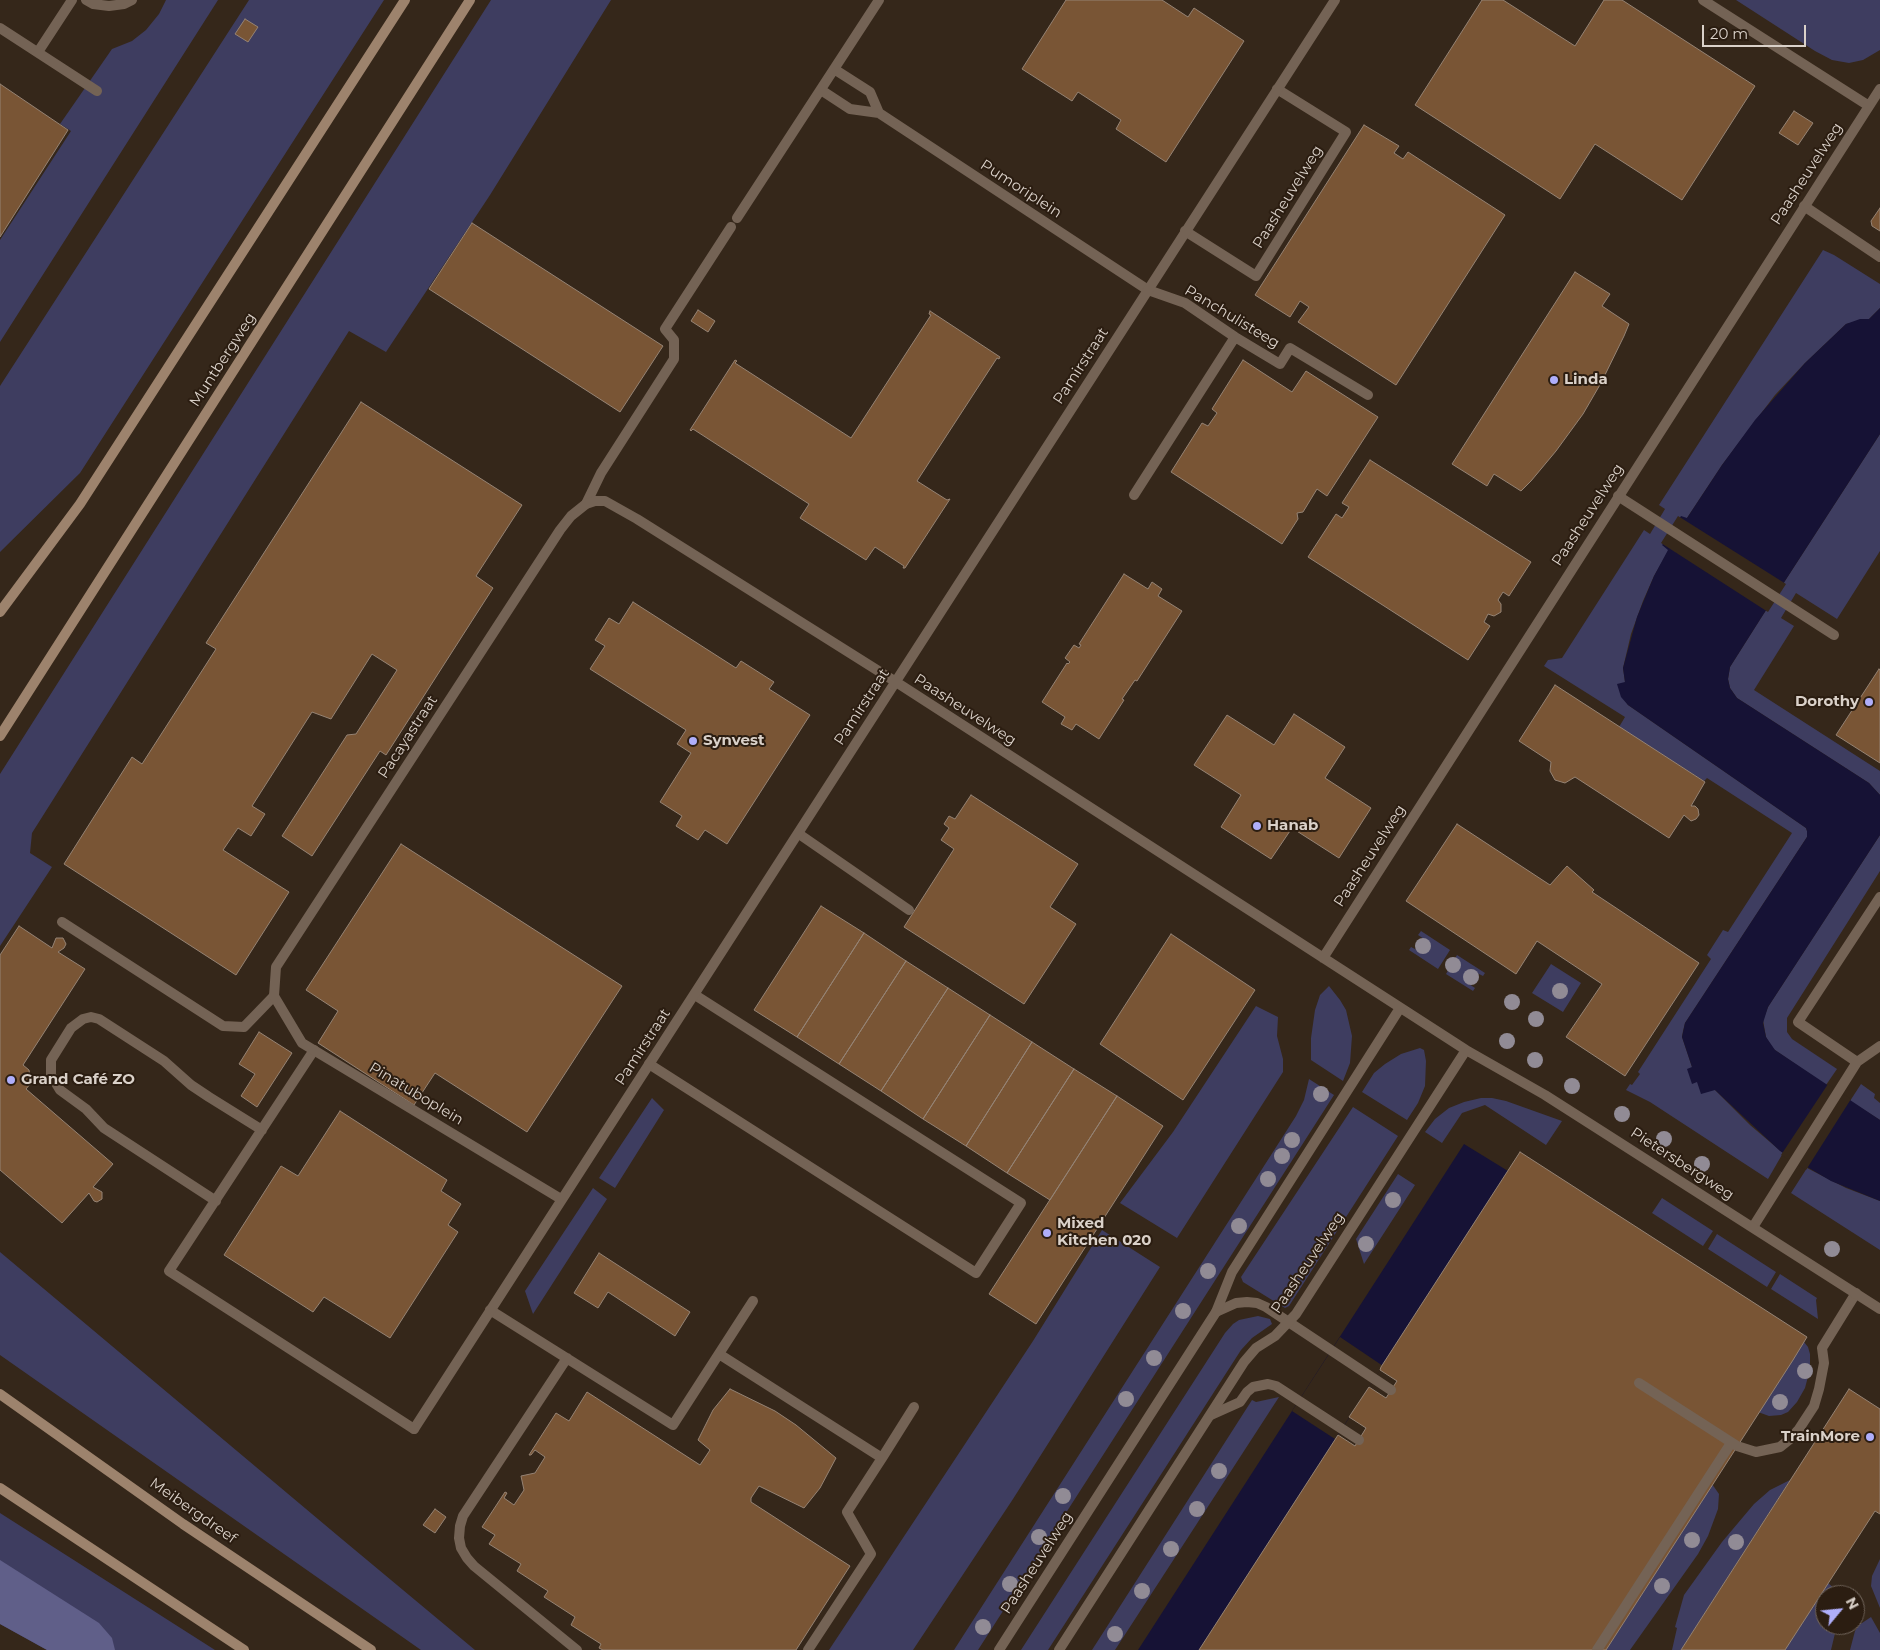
<!DOCTYPE html>
<meta charset="utf-8">
<style>
body{margin:0}
#map{position:relative;width:1880px;height:1650px;overflow:hidden;background:#35271a;font-family:Montserrat,sans-serif}
canvas{display:block}
.north{position:absolute;left:1815px;top:1585px;width:50px;height:50px;box-sizing:border-box;background:#2b1d11;border:1px solid #71655b;border-radius:50%;rotate:62deg;font-size:14px;font-weight:700;line-height:20px;text-align:center;color:#dad1c9}
.north::after{content:'';display:block;margin:auto;width:18px;height:22px;background:#afaefa;clip-path:polygon(50% 0,100% 100%,50% 72%,0 100%)}
.scale{position:absolute;left:1702px;top:25px;width:104px;height:22px;box-sizing:border-box;border:2px solid #dad1c9;border-top:0;padding-left:6px;font-size:15px;line-height:18px;white-space:nowrap;color:#dad1c9;-webkit-text-stroke:4px #2b1d11;paint-order:stroke}
</style>
<div id="map">
<canvas width="1880" height="1650"></canvas>
<div class="north">N</div>
<div class="scale">20 m</div>
</div>
<script>
const ctx = document.querySelector('canvas').getContext('2d');
ctx.lineJoin = 'round';
function paint(path, color) { ctx.fillStyle = color; ctx.fill(path, 'evenodd'); }
const shape = rows => new Path2D(rows.map(r => 'M' + r).join(''));
function strokePath(path, color, width, dash) { ctx.strokeStyle = color; ctx.lineWidth = width; ctx.lineCap = dash ? 'butt' : 'round'; ctx.setLineDash(dash || []); ctx.stroke(path); }
function label(font, color, halo, rows, align = 'center') {
  ctx.font = font + ' Montserrat,sans-serif'; ctx.lineWidth = 4; ctx.setLineDash([]); ctx.textBaseline = 'middle'; ctx.strokeStyle = halo; ctx.fillStyle = color; for (const [text, x, y, turn = 0] of rows) {
    ctx.save(); ctx.translate(x, y); ctx.rotate((+turn || 0) * Math.PI / 180); ctx.textAlign = isNaN(turn) ? turn : align; if (halo) ctx.strokeText(text, 0, 0); ctx.fillText(text, 0, 0); ctx.restore();
  }
}
paint(shape([
 [166,0,218,0,0,342,0,240,71,131,60,124,112,49,132,41,146,30,159,14],
 [249,0,384,0,80,473,0,552,0,386],
 [491,0,611,0,490,195,386,352,349,331,32,833,30,853,52,867,0,946,0,774],
 [1736,0,1880,0,1880,50,1863,60,1849,63,1832,60,1815,51],
 [1823,250,1834,255,1880,284,1880,308,1869,319,1846,324,1805,363,1775,395,1722,465,1687,518,1663,545,1669,550,1654,576,1643,601,1631,634,1623,668,1625,682,1623,698,1628,705,1806,828,1807,831,1807,837,1685,1023,1683,1031,1682,1037,1697,1082,1715,1090,1750,1125,1783,1153,1768,1179,1650,1102,1626,1090,1630,1084,1632,1085,1640,1074,1638,1072,1711,959,1707,955,1723,930,1728,932,1792,833,1707,778,1704,781,1619,727,1625,717,1544,666,1548,660,1562,658,1644,530,1650,534,1665,509,1659,505],
 [1880,434,1880,551,1837,619,1796,593,1781,618,1794,626,1754,690,1880,771,1880,795,1869,783,1737,698,1730,688,1728,679,1730,667,1761,618],
 [1880,835,1880,871,1787,1018,1787,1032,1792,1039,1837,1069,1826,1085,1772,1048,1766,1037,1763,1020,1768,1007],
 [1421,931,1450,950,1438,969,1409,950,1411,947,1417,950,1424,939,1418,935],
 [1457,955,1485,973,1483,976,1477,973,1469,984,1475,988,1473,991,1446,974],
 [1551,964,1581,983,1563,1012,1532,993],
 [1329,986,1340,1000,1346,1010,1352,1036,1350,1063,1343,1081,1311,1060,1311,1038,1315,1010,1320,995],
 [1256,1006,1278,1017,1277,1036,1283,1059,1283,1072,1177,1238,1120,1203,1173,1132],
 [1420,1048,1424,1050,1426,1061,1425,1086,1418,1103,1407,1120,1362,1092,1374,1073,1385,1064,1401,1054],
 [1309,1079,1334,1095,978,1650,954,1650,1296,1116,1304,1100],
 [1861,1084,1875,1094,1874,1098,1880,1103,1880,1120,1850,1101],
 [652,1098,664,1110,615,1188,599,1178],
 [1481,1098,1492,1098,1506,1101,1562,1121,1546,1145,1485,1105,1462,1113,1442,1143,1425,1132,1435,1119,1449,1108,1464,1102],
 [1353,1107,1398,1136,1289,1306,1285,1308,1243,1282,1241,1277],
 [1807,1168,1846,1188,1880,1201,1880,1250,1791,1193],
 [1398,1174,1415,1185,1364,1264,1356,1239],
 [593,1188,607,1199,533,1314,525,1291],
 [1662,1198,1713,1231,1703,1246,1652,1213],
 [1102,1230,1160,1267,1013,1499,913,1650,829,1650,1033,1341],
 [1717,1234,1776,1272,1767,1287,1708,1249],
 [0,1252,337,1535,475,1650,421,1650,0,1355],
 [1780,1274,1817,1298,1816,1300,1818,1319,1771,1289],
 [1258,1316,1270,1319,1272,1324,1252,1338,1241,1350,1048,1650,1021,1650,1225,1333,1233,1324,1239,1320],
 [1804,1342,1808,1347,1810,1354,1810,1369,1805,1388,1797,1402,1788,1412,1781,1415,1769,1416,1758,1412],
 [1279,1397,1115,1650,1092,1650,1252,1400,1256,1402],
 [1790,1480,1681,1650,1672,1650,1677,1628,1675,1627,1684,1595,1722,1542,1754,1504,1770,1490],
 [1712,1484,1719,1494,1718,1509,1708,1536,1698,1554,1630,1650,1606,1650],
 [0,1513,215,1650,47,1650,0,1624],
 [1880,1559,1880,1608,1871,1586,1872,1576],
 [1828,1583,1835,1589,1838,1595,1825,1595,1825,1625,1837,1625,1831,1650,1785,1650],
 [1871,1617,1880,1633,1880,1650,1850,1650,1855,1631,1859,1625]
]), '#3e3d60');
paint(shape([
 [0,1560,99,1623,112,1638,115,1650,47,1650,0,1624]
]), '#605f89');
paint(shape([
 [1880,308,1880,434,1761,618,1730,667,1728,679,1730,688,1737,698,1869,783,1880,795,1880,835,1768,1007,1763,1023,1766,1037,1775,1050,1880,1120,1880,1201,1831,1181,1780,1151,1715,1090,1701,1094,1697,1082,1692,1084,1687,1069,1692,1067,1682,1037,1685,1023,1807,837,1807,831,1806,828,1628,705,1621,697,1617,684,1625,682,1623,668,1637,617,1654,576,1668,550,1662,545,1663,544,1679,519,1681,516,1687,518,1722,465,1755,420,1805,363,1846,324,1860,319,1869,319],
 [1464,1144,1508,1171,1369,1387,1199,1650,1138,1650]
]), '#161235');
paint(shape([
 [1678,516,1786,584,1768,612,1661,543],
 [1828,1084,1851,1099,1806,1170,1781,1155],
 [1340,1337,1383,1366,1335,1439,1292,1411]
]), '#35271a');
const building = shape([
 [1066,0,1162,0,1188,17,1194,8,1244,41,1166,162,1116,129,1121,120,1078,92,1072,101,1022,69,1066,0],
 [1482,0,1503,0,1575,46,1604,0,1622,0,1755,86,1682,200,1595,144,1560,199,1415,105,1482,0],
 [245,19,258,27,248,42,235,34,245,19],
 [0,84,68,130,0,237,0,84],
 [1794,111,1813,123,1798,145,1779,133,1794,111],
 [1364,125,1399,146,1394,153,1403,159,1408,152,1505,215,1396,385,1298,322,1309,307,1300,301,1290,317,1255,295,1364,125],
 [1880,208,1880,231,1872,226,1871,221,1880,208],
 [472,223,663,346,620,412,429,289,472,223],
 [1575,272,1610,294,1602,306,1629,324,1624,336,1601,383,1583,414,1556,451,1531,481,1521,491,1494,474,1487,486,1452,464,1575,272],
 [698,310,715,321,708,332,691,321,698,310],
 [930,311,1000,357,999,359,997,358,917,481,947,500,950,499,905,568,903,568,904,566,875,547,866,560,800,518,809,504,693,429,691,431,690,430,735,360,737,361,735,363,851,438,931,315,929,314,930,311],
 [1243,360,1292,392,1306,371,1378,417,1327,496,1317,489,1303,512,1297,513,1298,519,1282,544,1171,472,1202,423,1208,426,1217,413,1212,409,1243,360],
 [361,402,522,505,476,576,493,588,386,755,380,751,312,856,282,836,347,735,356,734,397,670,372,654,331,719,312,712,252,806,265,814,251,836,238,828,223,850,289,892,236,975,64,864,132,757,142,764,216,649,206,643,361,402],
 [1370,460,1531,562,1509,596,1503,592,1498,600,1501,604,1501,612,1494,616,1488,614,1484,622,1490,626,1468,660,1308,557,1336,514,1342,518,1349,507,1342,503,1370,460],
 [1124,574,1148,589,1152,582,1162,589,1158,596,1182,611,1137,681,1135,680,1122,699,1124,700,1099,739,1076,724,1072,730,1061,724,1065,717,1042,702,1067,663,1068,664,1070,662,1065,658,1074,645,1079,648,1081,645,1079,644,1124,574],
 [633,602,736,668,741,661,774,682,769,689,810,715,727,844,705,830,698,840,676,826,682,816,660,802,691,753,677,744,686,730,590,669,605,646,595,640,609,618,619,624,633,602],
 [1879,669,1880,670,1880,763,1836,735,1879,669],
 [1555,685,1705,782,1691,806,1695,806,1698,809,1699,815,1696,819,1691,821,1684,815,1669,838,1575,777,1565,783,1555,780,1550,771,1551,762,1519,741,1555,685],
 [1294,714,1345,747,1325,778,1371,808,1339,858,1292,828,1271,859,1221,827,1241,795,1194,765,1227,715,1274,745,1294,714],
 [971,795,1078,864,1050,907,1076,924,1024,1004,904,927,954,849,941,840,949,828,944,824,949,816,955,819,971,795],
 [1457,824,1550,885,1567,866,1594,890,1592,892,1699,963,1625,1076,1566,1037,1602,984,1537,941,1516,974,1406,901,1457,824],
 [401,844,622,986,527,1132,435,1073,414,1105,318,1043,338,1011,306,990,401,844],
 [821,906,864,933,797,1037,754,1010,821,906],
 [19,926,52,948,56,938,63,938,66,944,64,948,58,952,85,969,23,1065,29,1070,31,1083,26,1089,113,1164,93,1187,102,1192,102,1199,97,1202,94,1201,89,1193,62,1223,0,1170,0,955,19,926],
 [864,933,906,961,839,1064,797,1037,864,933],
 [1171,934,1255,990,1183,1100,1100,1044,1171,934],
 [906,961,948,988,881,1091,839,1064,906,961],
 [948,988,990,1015,923,1119,881,1091,948,988],
 [990,1015,1032,1042,966,1146,923,1119,990,1015],
 [259,1032,292,1053,257,1107,241,1096,255,1074,239,1064,259,1032],
 [1032,1042,1074,1069,1007,1173,966,1146,1032,1042],
 [1074,1069,1117,1096,1050,1200,1007,1173,1074,1069],
 [1117,1096,1163,1126,1036,1324,989,1294,1117,1096],
 [340,1111,447,1180,441,1191,461,1204,448,1225,458,1232,390,1338,324,1297,313,1312,224,1255,281,1166,298,1176,340,1111],
 [1520,1152,1807,1337,1793,1360,1606,1650,1199,1650,1338,1435,1355,1446,1366,1428,1349,1417,1369,1387,1386,1398,1397,1381,1380,1370,1381,1367,1520,1152],
 [599,1253,690,1312,675,1336,608,1292,598,1308,574,1293,599,1253],
 [730,1389,775,1411,796,1425,836,1458,820,1488,804,1508,759,1486,751,1498,751,1502,850,1566,796,1650,603,1650,599,1648,601,1644,571,1625,575,1617,544,1597,548,1591,517,1571,521,1564,489,1544,495,1535,482,1527,505,1492,507,1493,504,1498,514,1505,524,1490,521,1476,535,1473,545,1457,535,1450,531,1455,529,1455,556,1413,569,1421,587,1392,700,1465,710,1450,698,1440,713,1410,730,1389],
 [1849,1389,1880,1409,1880,1514,1875,1511,1785,1650,1681,1650,1849,1389],
 [435,1509,446,1517,435,1533,423,1525,435,1509]
]);
paint(building, '#795535');
strokePath(building, '#958374', 1);
strokePath(shape([
 [0,28,97,91],
 [38,52,72,0],
 [834,69,870,92,879,113],
 [821,90,850,109,879,113,1148,290,1185,303,1235,337,1280,364,1290,348,1368,395],
 [1804,206,1880,257],
 [737,218,879,0],
 [1185,231,1256,276,1346,132,1277,89],
 [1134,495,1235,337],
 [1618,496,1834,635],
 [586,504,601,473,674,359,674,340,665,329,731,227],
 [799,834,909,910],
 [62,922,223,1026,244,1027,274,996],
 [314,1050,169,1271,414,1429],
 [1857,1062,1798,1022,1880,897],
 [649,1064,976,1273,1021,1203,695,995],
 [216,1201,104,1128,86,1109,60,1090,51,1075,51,1060,71,1028,83,1019,91,1017,99,1019,164,1061,191,1085,209,1097,262,1130],
 [1753,1227,1857,1062,1880,1046],
 [490,1310,673,1425,753,1301],
 [1216,1312,1236,1303,1247,1302,1257,1303,1266,1307,1391,1390],
 [719,1354,882,1458,914,1407],
 [567,1358,463,1516,460,1526,459,1538,461,1548,467,1558,474,1566,577,1650],
 [1639,1383,1737,1446,1756,1452,1780,1447,1790,1439,1799,1429,1814,1406,1819,1389,1824,1363,1822,1348,1856,1293],
 [1211,1415,1240,1402,1247,1392,1253,1387,1268,1384,1276,1386,1359,1440],
 [808,1650,871,1554,847,1512,882,1458],
 [1597,1650,1731,1443]
]), '#746355', 10);
strokePath(shape([
 [86,0,93,4,109,6,124,4,132,0],
 [1703,0,1869,106],
 [1323,958,1880,89],
 [561,1199,302,1043,274,996,276,967,560,530,571,516,586,504,595,501,605,501,637,519,896,682,1466,1050,1545,1095,1880,1309],
 [414,1429,1335,0],
 [999,1650,1216,1312,1232,1272,1400,1008],
 [1059,1650,1244,1362,1256,1348,1275,1336,1296,1314,1466,1050]
]), '#746355', 10);
strokePath(shape([
 [0,612,80,504,405,0],
 [0,736,470,0],
 [0,1394,183,1524,371,1650],
 [0,1488,244,1650]
]), '#9d836d', 10);
ctx.fillStyle = '#918b95';
for (const [x, y] of [
 [1423,946],
 [1453,965],
 [1471,977],
 [1560,991],
 [1512,1002],
 [1536,1019],
 [1507,1041],
 [1535,1060],
 [1572,1086],
 [1321,1094],
 [1622,1114],
 [1664,1139],
 [1292,1140],
 [1282,1156],
 [1702,1164],
 [1268,1179],
 [1393,1200],
 [1239,1226],
 [1366,1244],
 [1832,1249],
 [1208,1271],
 [1183,1311],
 [1154,1358],
 [1805,1371],
 [1126,1399],
 [1780,1402],
 [1219,1471],
 [1063,1496],
 [1197,1509],
 [1039,1537],
 [1692,1540],
 [1736,1542],
 [1171,1549],
 [1010,1584],
 [1662,1586],
 [1142,1591],
 [983,1627],
 [1115,1634]
]) { ctx.beginPath(); ctx.arc(x, y, 8, 0, 2 * Math.PI); ctx.fill(); }
for (const [x, y, r, color] of [
 [1554,380,5,"#afaefa"],
 [1869,702,5,"#afaefa"],
 [693,741,5,"#afaefa"],
 [1257,826,5,"#afaefa"],
 [11,1080,5,"#afaefa"],
 [1047,1233,5,"#afaefa"],
 [1870,1437,5,"#afaefa"]
]) { const dot = new Path2D(); dot.arc(x, y, r, 0, 2 * Math.PI); ctx.fillStyle = color; ctx.fill(dot); strokePath(dot, '#2b1d11', 2); }
label('15px', '#dad1c9', '#2b1d11', [
 ["Paasheuvelweg",1807,174,-57],
 ["Pumoriplein",1021,189,33],
 ["Paasheuvelweg",1288,197,-58],
 ["Panchulisteeg",1232,317,31],
 ["Muntbergweg",223,360,-57],
 ["Pamirstraat",1081,366,-57],
 ["Paasheuvelweg",1588,515,-57],
 ["Pamirstraat",862,707,-57],
 ["Paasheuvelweg",965,710,33],
 ["Pacayastraat",408,737,-57],
 ["Paasheuvelweg",1370,856,-57],
 ["Pamirstraat",643,1047,-57],
 ["Pinatuboplein",416,1094,31],
 ["Pietersbergweg",1682,1164,33],
 ["Paasheuvelweg",1308,1263,-56],
 ["Meibergdreef",193,1511,35],
 ["Paasheuvelweg",1037,1563,-57]
]);
label('bold 15px', '#dad1c9', '#2b1d11', [
 ["Linda",1564,380],
 ["Dorothy",1859,702,"right"],
 ["Synvest",703,741],
 ["Hanab",1267,826],
 ["Grand Café ZO",21,1080],
 ["Mixed",1057,1224],
 ["Kitchen 020",1057,1241],
 ["TrainMore",1860,1437,"right"]
], 'left');
</script>
